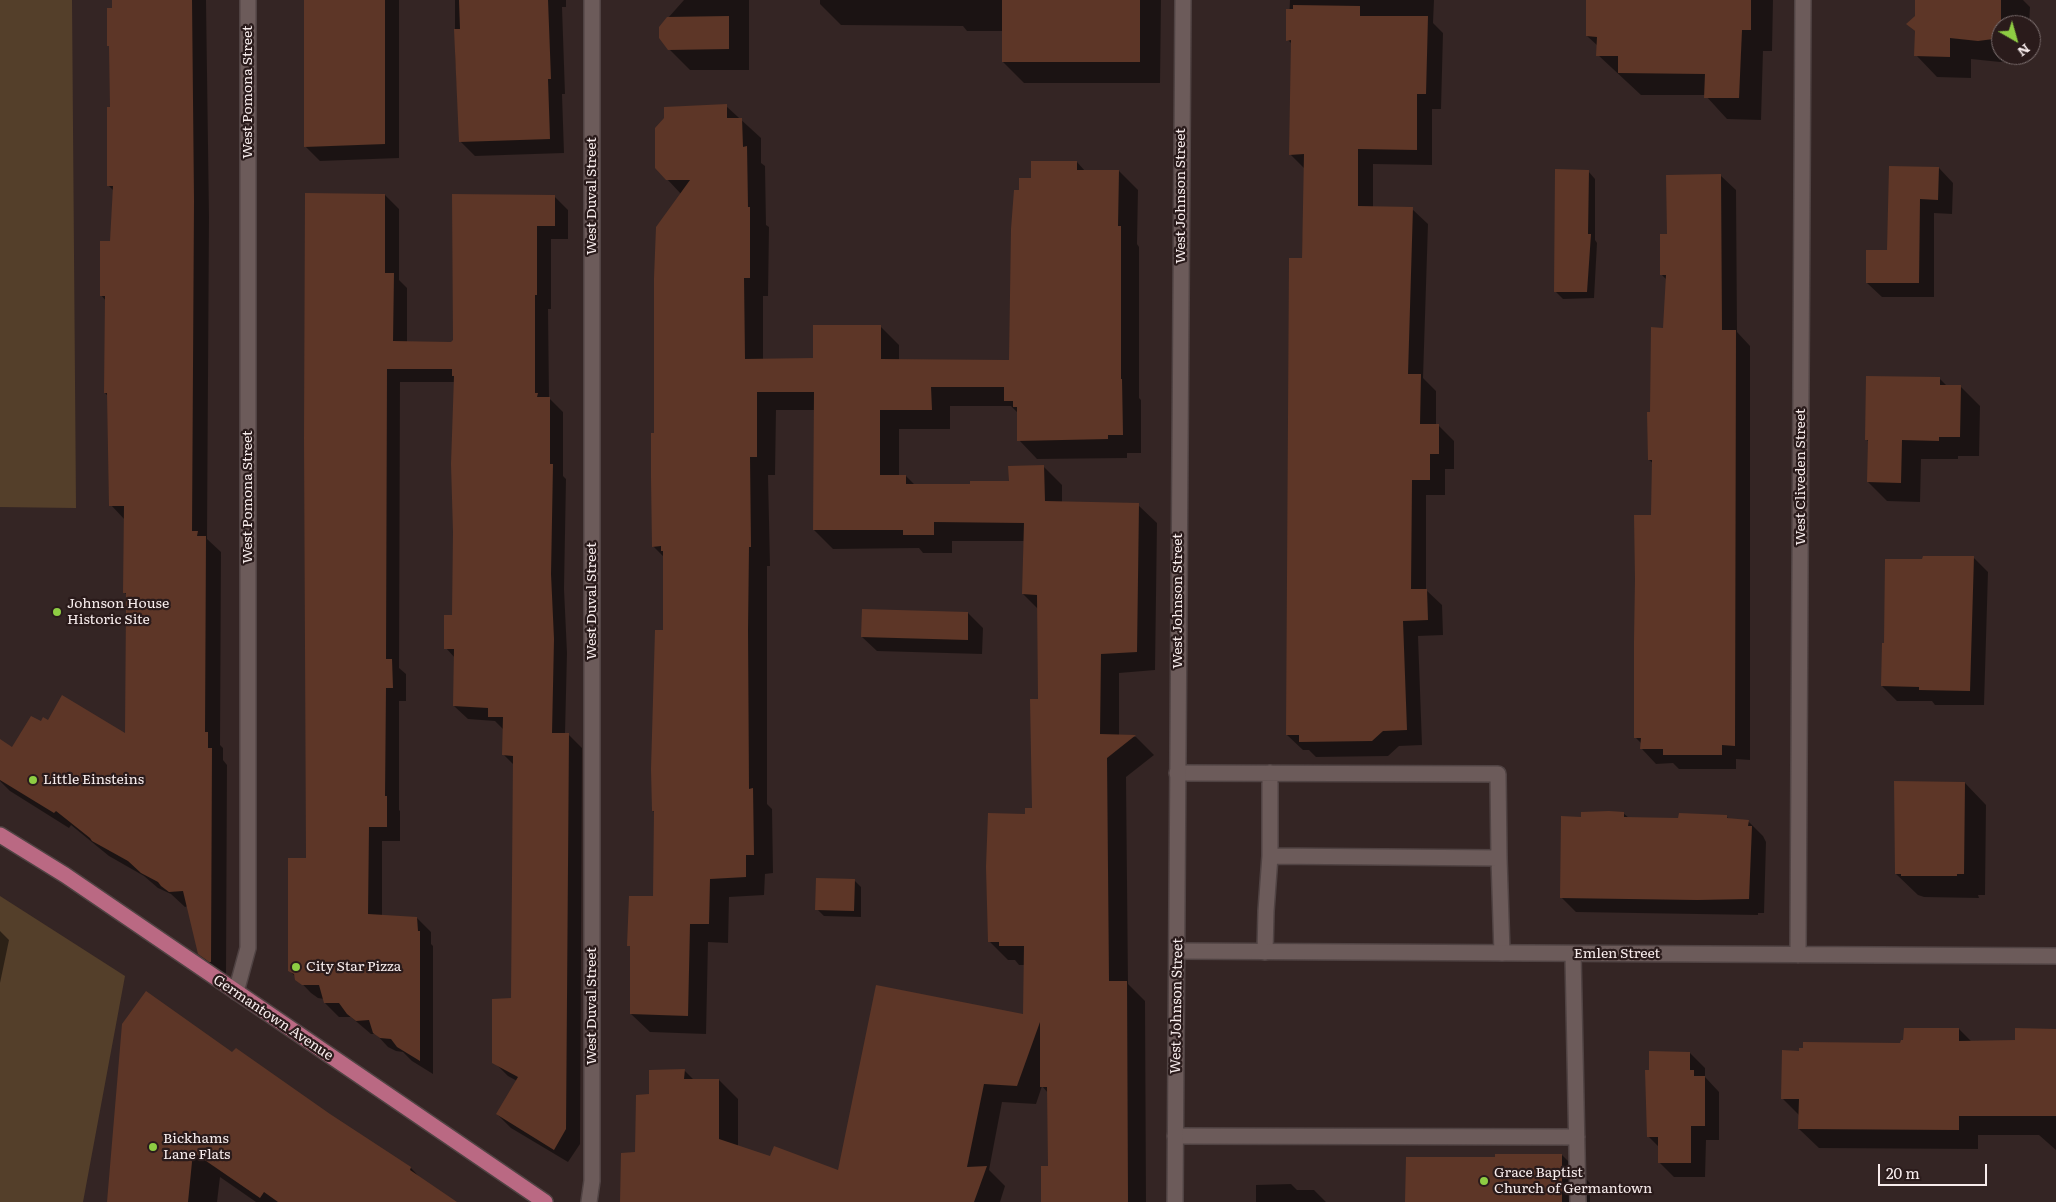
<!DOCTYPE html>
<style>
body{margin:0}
#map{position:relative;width:2056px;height:1202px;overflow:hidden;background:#342524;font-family:Literata,serif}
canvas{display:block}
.north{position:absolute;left:1991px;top:15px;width:50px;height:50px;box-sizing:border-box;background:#2a1b1b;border:1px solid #7c6f6f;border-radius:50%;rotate:142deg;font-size:14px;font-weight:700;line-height:20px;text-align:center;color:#f7ecec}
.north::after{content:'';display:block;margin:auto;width:18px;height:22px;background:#8ecd43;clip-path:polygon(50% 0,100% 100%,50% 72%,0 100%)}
.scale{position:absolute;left:1878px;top:1164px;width:109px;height:22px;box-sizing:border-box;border:2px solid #f7ecec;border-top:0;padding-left:6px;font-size:15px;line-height:18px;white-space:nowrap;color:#f7ecec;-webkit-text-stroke:4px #2a1b1b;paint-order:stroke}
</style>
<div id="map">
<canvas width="2056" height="1202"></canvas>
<div class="north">N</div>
<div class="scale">20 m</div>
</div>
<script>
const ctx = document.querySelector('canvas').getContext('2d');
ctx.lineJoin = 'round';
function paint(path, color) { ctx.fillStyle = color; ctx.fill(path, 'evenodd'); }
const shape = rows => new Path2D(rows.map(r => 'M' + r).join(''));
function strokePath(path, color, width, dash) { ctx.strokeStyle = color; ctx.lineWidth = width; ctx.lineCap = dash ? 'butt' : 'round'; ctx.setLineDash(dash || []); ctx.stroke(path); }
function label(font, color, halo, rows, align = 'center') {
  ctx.font = font + ' Literata,serif'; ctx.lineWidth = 4.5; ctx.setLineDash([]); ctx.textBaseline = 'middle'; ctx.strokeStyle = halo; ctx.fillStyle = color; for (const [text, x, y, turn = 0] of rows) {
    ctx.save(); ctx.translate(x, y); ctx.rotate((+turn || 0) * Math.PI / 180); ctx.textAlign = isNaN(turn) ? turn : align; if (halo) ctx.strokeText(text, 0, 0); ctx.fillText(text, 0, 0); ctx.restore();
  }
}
paint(shape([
 [0,0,72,0,76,508,0,507],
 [0,896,125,976,83,1202,0,1202]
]), '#543f2a');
paint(shape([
 [114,0,206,0,209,217,207,539,221,552,220,745,223,748,223,760,227,765,226,976,215,969,199,954,188,906,185,907,171,894,158,888,144,876,109,856,71,825,69,828,10,791,0,781,0,767,41,723,48,721,126,735,127,595,124,592,125,520,111,505,108,396,105,393,106,301,101,295,111,243,114,191,108,185,111,108,111,48,108,45],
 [305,0,399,0,399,158,320,161,305,146],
 [455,0,566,0,566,7,562,7,565,94,562,94,564,153,475,156,460,141,455,49],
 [684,0,749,0,749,70,690,70,669,49,660,27],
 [820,0,1161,0,1160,83,1024,83,1003,62,1003,31,967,31,963,26,841,25,820,4],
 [1290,0,1434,0,1433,23,1443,33,1441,109,1432,109,1432,165,1373,164,1373,208,1412,209,1428,224,1423,378,1436,391,1436,425,1438,425,1454,441,1454,469,1445,469,1445,495,1426,495,1426,590,1442,605,1443,635,1418,636,1422,745,1399,746,1388,756,1316,757,1309,750,1303,750,1287,735,1305,169,1290,154,1292,44,1288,40],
 [1588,0,1773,0,1772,51,1763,51,1761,120,1727,119,1705,95,1641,95,1598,55,1598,46,1587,36],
 [1916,0,2023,0,2030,7,2029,25,2001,25,2001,55,2029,55,2029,59,2000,62,1971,59,1971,78,1937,77,1916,55,1916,32,1907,24,1916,17],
 [726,106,761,138,761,163,765,166,766,225,769,227,768,296,763,296,763,360,814,360,880,326,899,345,899,361,1010,361,1020,191,1032,180,1077,162,1085,171,1119,171,1138,190,1137,244,1139,247,1139,398,1141,400,1141,453,1127,453,1127,458,1037,459,1019,440,1018,413,1011,406,950,406,950,429,899,429,899,476,906,476,915,485,971,485,1010,483,1043,466,1062,485,1062,503,1138,505,1157,523,1155,670,1119,673,1119,736,1136,737,1154,755,1126,777,1128,984,1145,1001,1146,1202,1043,1202,1049,1167,1048,1093,1042,1086,1036,1104,1002,1102,989,1170,1005,1186,1000,1202,624,1202,650,1096,684,1070,694,1080,719,1080,738,1099,738,1146,770,1158,839,1171,1024,1016,1025,965,1019,965,1015,960,1008,960,989,941,1026,815,1033,810,1039,700,1039,610,1023,594,1024,541,952,541,952,553,923,553,919,548,833,549,814,530,815,410,776,410,775,475,768,475,770,566,767,566,767,804,772,809,773,873,765,874,764,895,729,897,728,943,708,942,706,1034,650,1032,631,1014,632,948,629,945,654,897,656,813,653,811,664,631,664,557,653,546,655,434,681,194,667,179],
 [1939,168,1953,183,1952,214,1934,213,1934,297,1882,297,1867,283],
 [1588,171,1595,179,1595,240,1597,243,1594,298,1563,299,1555,291],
 [1721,176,1736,190,1737,332,1750,346,1750,760,1736,759,1736,769,1679,769,1673,763,1656,764,1642,749,1642,744,1636,738,1653,516,1654,464,1649,460,1652,414,1664,329,1667,280,1661,274,1668,235],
 [385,195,399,209,399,280,407,288,407,343,451,344,554,196,568,210,568,239,551,239,551,309,548,309,549,398,563,412,563,476,566,479,564,589,567,653,565,734,568,734,582,748,580,1144,568,1162,511,1128,497,1114,517,1081,508,1076,494,1062,512,999,514,765,504,755,504,730,495,721,468,719,454,706,455,658,446,648,453,616,455,382,400,382,399,668,406,674,406,701,399,701,399,810,400,811,400,841,382,841,382,916,417,918,431,932,431,944,433,946,433,1074,412,1061,403,1052,396,1051,388,1047,376,1034,371,1034,351,1017,339,1017,325,1003,324,999,318,998,311,993,289,970,307,859],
 [1939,378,1947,386,1960,386,1980,406,1979,456,1958,456,1958,459,1921,459,1920,502,1887,501,1868,482,1869,442,1866,439],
 [1973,557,1988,572,1984,705,1935,705,1932,701,1897,701,1882,686,1885,645,1924,561],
 [968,613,983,628,982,654,877,651,862,637],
 [1965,783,1986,805,1985,895,1978,895,1979,898,1924,897,1918,895,1896,874],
 [1623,813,1629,818,1679,820,1726,816,1730,820,1748,821,1763,836,1766,842,1764,913,1758,913,1758,915,1576,912,1561,897,1582,819],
 [854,880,861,887,861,917,824,916,817,909],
 [0,931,9,940,0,983],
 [1959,1029,1972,1042,2016,1041,2056,1030,2056,1150,2039,1135,1978,1135,1978,1149,1819,1148,1799,1129,1800,1116,1782,1098,1800,1052,1902,1044],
 [232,1053,411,1168,423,1181,454,1202,256,1202,220,1177,217,1202,108,1202],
 [1690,1053,1705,1068,1705,1077,1719,1092,1719,1140,1706,1140,1705,1177,1674,1177,1659,1162,1659,1147,1648,1136],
 [1562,1155,1590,1183,1590,1202,1406,1202,1497,1159],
 [1291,1184,1297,1190,1314,1190,1326,1202,1256,1202,1256,1185]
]), '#0007');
paint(shape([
 [112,0,192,0,194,201,192,531,198,531,197,536,206,536,205,732,208,732,208,748,212,748,211,962,209,962,198,954,183,891,169,892,161,886,158,882,141,873,128,861,92,841,90,838,56,811,54,813,0,780,0,739,12,747,31,716,41,721,43,717,48,720,62,695,125,733,126,606,126,593,123,593,124,506,109,506,107,393,104,393,105,296,100,296,100,241,110,241,113,186,107,186,107,107,110,107,109,46,107,46,107,8,112,8],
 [304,0,385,0,385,144,304,147],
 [459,0,548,0,551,79,548,79,550,139,459,142,454,29,460,29],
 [1002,0,1140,0,1140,62,1002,62],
 [1586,0,1751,0,1751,30,1742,30,1739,98,1704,98,1705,74,1618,73,1618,56,1596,56,1597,37,1586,36],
 [1915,0,2001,0,2001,38,1978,41,1950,38,1950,57,1914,56,1915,31,1906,24,1915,16],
 [1293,5,1360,6,1360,16,1428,16,1426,94,1417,94,1417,150,1358,149,1358,206,1413,207,1408,374,1421,374,1420,424,1439,424,1439,454,1430,454,1430,480,1412,480,1411,589,1427,589,1428,620,1403,621,1407,730,1383,731,1372,741,1299,742,1299,735,1286,735,1289,258,1302,258,1304,154,1289,155,1291,40,1286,41,1286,9,1293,9],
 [729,16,729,49,668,50,659,38,659,27,667,17],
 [727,104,727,118,742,118,743,147,747,146,748,207,750,207,750,278,744,278,745,359,813,358,813,325,881,325,881,359,1009,360,1011,229,1014,190,1019,190,1019,178,1031,178,1031,161,1077,161,1077,170,1119,170,1118,226,1121,226,1121,379,1122,379,1123,435,1108,435,1108,439,1017,441,1017,407,1013,407,1013,401,1004,401,1004,387,931,387,932,410,880,410,880,475,906,475,906,484,970,484,970,481,1009,481,1008,466,1044,465,1045,501,1139,503,1137,652,1101,654,1100,734,1136,735,1107,758,1109,981,1127,981,1128,1202,1041,1202,1041,1166,1048,1166,1047,1087,1040,1087,1040,1022,1017,1086,984,1084,967,1167,987,1166,974,1202,620,1202,621,1153,635,1152,636,1095,649,1094,649,1070,685,1069,684,1079,719,1079,719,1139,770,1156,774,1146,838,1170,876,985,1023,1014,1024,946,999,946,999,942,988,942,986,867,988,813,1025,814,1025,808,1032,808,1030,699,1038,699,1037,595,1022,594,1024,523,934,522,934,535,903,535,903,530,813,530,814,392,757,392,757,457,750,457,751,547,749,547,748,630,749,789,753,788,754,855,746,855,746,877,710,879,709,924,690,924,688,1016,630,1014,630,946,627,946,629,896,653,896,654,811,652,811,651,769,655,630,663,630,663,551,661,551,661,546,652,547,651,478,651,433,654,433,654,278,656,227,690,180,666,180,655,168,655,128,664,118,664,107],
 [1889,166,1939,167,1938,200,1920,199,1919,283,1866,283,1866,250,1887,250],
 [1555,169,1589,170,1588,234,1591,234,1587,292,1554,292],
 [1721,174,1722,330,1736,330,1735,746,1722,745,1722,755,1663,755,1663,749,1640,749,1641,738,1634,738,1634,641,1635,579,1634,515,1651,515,1652,460,1648,460,1647,412,1650,412,1651,327,1663,328,1666,275,1660,275,1660,234,1667,234,1666,175],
 [305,193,385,194,385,273,394,273,393,341,451,342,453,340,452,194,555,195,555,226,537,226,537,295,535,295,535,393,538,393,537,397,550,397,550,464,553,464,551,574,554,639,552,733,569,733,566,1129,554,1150,496,1114,518,1077,492,1063,492,999,511,998,513,756,502,755,503,717,488,717,488,708,453,706,454,649,444,649,444,615,452,615,453,532,451,464,454,376,452,376,452,369,387,369,386,659,392,659,393,688,386,688,385,796,387,796,387,827,369,827,368,914,417,917,418,931,420,931,420,1061,397,1047,391,1039,380,1038,373,1033,369,1020,356,1021,347,1014,339,1003,324,1003,319,985,302,985,295,980,294,974,288,971,288,858,306,858,304,438],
 [1866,376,1940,377,1940,385,1961,385,1960,437,1939,437,1939,441,1902,440,1901,483,1867,482,1868,440,1865,440],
 [1923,556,1974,556,1970,691,1919,690,1919,687,1881,686,1882,643,1884,643,1885,559,1922,559],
 [862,609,968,612,968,640,861,637],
 [1894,781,1965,782,1964,874,1957,874,1957,876,1901,876,1901,874,1895,874],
 [1609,811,1624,812,1624,817,1678,818,1679,813,1727,815,1727,818,1749,820,1748,826,1752,826,1749,899,1697,900,1560,898,1561,816,1581,817,1581,812],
 [816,878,855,879,854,911,815,910],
 [146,991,232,1052,236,1048,330,1114,411,1167,410,1170,457,1202,278,1202,264,1192,260,1198,193,1152,188,1202,107,1202,122,1024],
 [1904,1028,1959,1028,1959,1041,2015,1040,2015,1028,2056,1029,2056,1116,1959,1116,1959,1130,1798,1129,1799,1099,1781,1099,1782,1050,1799,1051,1799,1048,1803,1048,1803,1042,1900,1043,1901,1040,1903,1040],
 [1649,1051,1690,1052,1690,1070,1694,1070,1694,1076,1705,1076,1705,1126,1691,1126,1691,1163,1658,1163,1658,1137,1647,1137,1645,1070,1649,1070],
 [1495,1154,1562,1154,1562,1202,1405,1202,1406,1157,1495,1157]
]), '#5d3627');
const service = shape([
 [1177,773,1498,774,1499,858],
 [1270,773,1270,856,1499,858,1502,953],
 [1265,952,1266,911,1270,856],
 [1573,954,1578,1202],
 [1175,1136,1577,1137]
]);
const minor = shape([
 [1177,951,2056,956],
 [1798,955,1803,0],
 [236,992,248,948,248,0],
 [589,1202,592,1181,592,0]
]);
const tertiary = shape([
 [1175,1202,1183,0]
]);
const primary = shape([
 [0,835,65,875,545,1202]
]);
strokePath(service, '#504343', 18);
strokePath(minor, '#504343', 18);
strokePath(tertiary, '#504343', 18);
strokePath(primary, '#504343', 18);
strokePath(service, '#6c5b5a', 15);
strokePath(minor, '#6c5b5a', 15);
strokePath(tertiary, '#6c5b5a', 15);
strokePath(primary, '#ba6983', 15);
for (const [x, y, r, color] of [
 [57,612,5,"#8ecd43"],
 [33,780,5,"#8ecd43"],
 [296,967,5,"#8ecd43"],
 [153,1147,5,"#8ecd43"],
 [1484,1181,5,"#8ecd43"]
]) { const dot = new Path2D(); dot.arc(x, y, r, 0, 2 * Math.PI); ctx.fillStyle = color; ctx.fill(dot); strokePath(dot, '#2a1b1b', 2); }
label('14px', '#f7ecec', '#2a1b1b', [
 ["West Pomona Street",248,92,-90],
 ["West Duval Street",592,196,-90],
 ["West Johnson Street",1181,196,-90],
 ["West Cliveden Street",1801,477,-90],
 ["West Pomona Street",248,497,-90],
 ["West Duval Street",592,601,-90],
 ["West Johnson Street",1178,601,-90],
 ["Emlen Street",1617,954],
 ["West Duval Street",592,1006,-90],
 ["West Johnson Street",1177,1006,-89],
 ["Germantown Avenue",273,1018,34]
]);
label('14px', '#f7ecec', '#2a1b1b', [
 ["Johnson House",67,604],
 ["Historic Site",67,620],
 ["Little Einsteins",43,780],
 ["City Star Pizza",306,967],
 ["Bickhams",163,1139],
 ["Lane Flats",163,1155],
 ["Grace Baptist",1494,1173],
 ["Church of Germantown",1494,1189]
], 'left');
</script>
